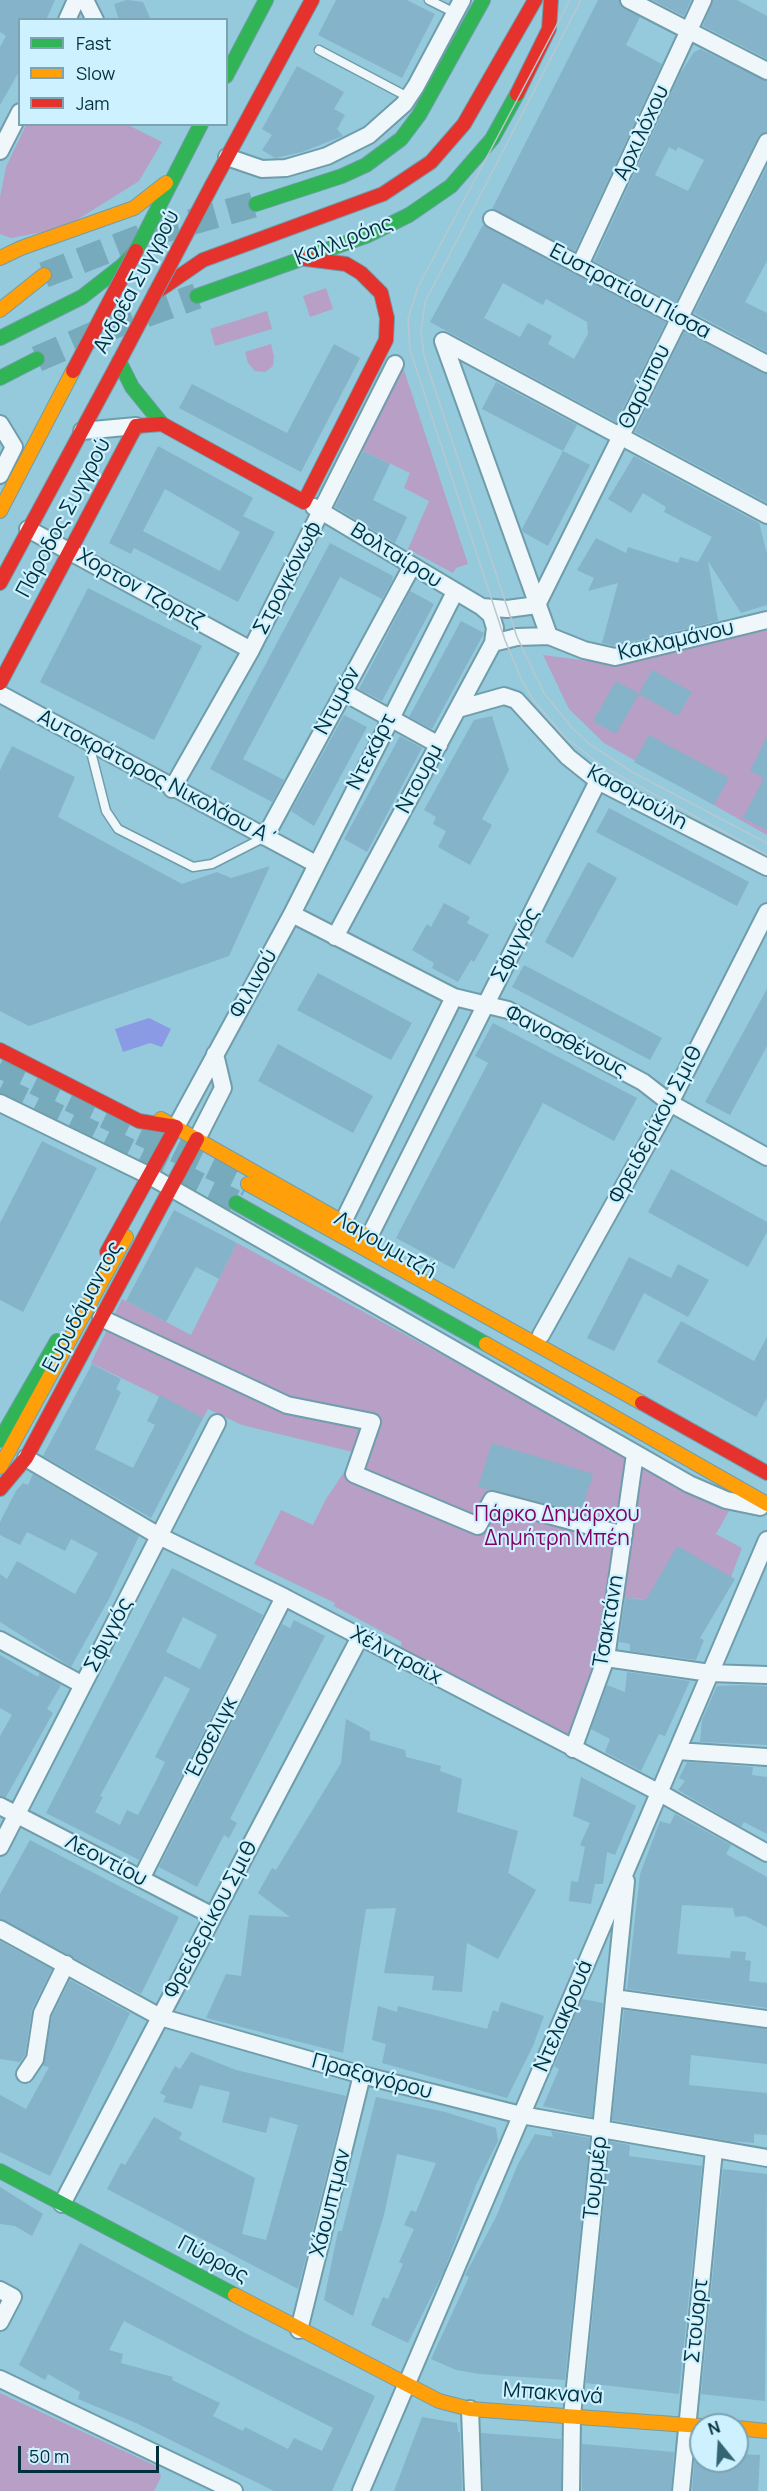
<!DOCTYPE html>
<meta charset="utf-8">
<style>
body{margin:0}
#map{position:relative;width:767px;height:2491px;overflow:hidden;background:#94cadc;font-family:Manrope,sans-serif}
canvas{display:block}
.legend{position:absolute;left:18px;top:18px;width:210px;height:108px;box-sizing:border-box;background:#cdf1fe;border:2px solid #7ba3b0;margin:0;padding:8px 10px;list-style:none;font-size:18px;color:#012f3c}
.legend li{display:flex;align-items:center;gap:12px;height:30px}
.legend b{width:30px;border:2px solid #7ba3b0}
.north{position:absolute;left:689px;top:2413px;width:60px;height:60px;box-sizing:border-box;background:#cdf1fe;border:2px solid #7ba3b0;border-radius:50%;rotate:342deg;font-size:16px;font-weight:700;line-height:24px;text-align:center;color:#012f3c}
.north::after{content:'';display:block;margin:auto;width:21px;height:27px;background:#346574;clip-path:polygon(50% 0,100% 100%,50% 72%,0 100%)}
.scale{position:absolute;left:18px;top:2446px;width:141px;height:27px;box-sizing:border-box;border:3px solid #012f3c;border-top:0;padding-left:8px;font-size:18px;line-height:21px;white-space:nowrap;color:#012f3c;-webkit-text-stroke:4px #cdf1fe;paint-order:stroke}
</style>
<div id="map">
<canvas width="767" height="2491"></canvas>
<ul class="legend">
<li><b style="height:8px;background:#30b455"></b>Fast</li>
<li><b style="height:8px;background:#ff9f0a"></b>Slow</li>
<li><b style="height:8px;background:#e5322d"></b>Jam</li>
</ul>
<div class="north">N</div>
<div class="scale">50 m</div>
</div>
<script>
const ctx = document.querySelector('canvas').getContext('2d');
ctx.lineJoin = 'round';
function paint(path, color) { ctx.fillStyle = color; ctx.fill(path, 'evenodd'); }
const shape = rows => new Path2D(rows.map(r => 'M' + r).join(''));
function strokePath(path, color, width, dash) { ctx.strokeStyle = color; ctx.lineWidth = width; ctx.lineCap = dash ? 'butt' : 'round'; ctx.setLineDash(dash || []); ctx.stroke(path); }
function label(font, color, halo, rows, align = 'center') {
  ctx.font = font + ' Manrope,sans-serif'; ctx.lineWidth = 4.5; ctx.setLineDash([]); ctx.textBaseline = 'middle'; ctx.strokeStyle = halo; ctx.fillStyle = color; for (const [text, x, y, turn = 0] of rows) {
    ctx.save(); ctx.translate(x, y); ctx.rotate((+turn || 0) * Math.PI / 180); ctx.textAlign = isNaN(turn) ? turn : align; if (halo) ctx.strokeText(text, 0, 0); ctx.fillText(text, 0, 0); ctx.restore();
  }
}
paint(shape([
 [26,125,128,125,162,142,139,181,64,228,11,238,0,234,0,197,6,167],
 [326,288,333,309,310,317,303,296],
 [267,311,272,329,215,346,210,329],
 [271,344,274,356,273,366,265,372,255,371,248,363,245,352],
 [402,364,468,564,456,568,453,573,408,549,429,501,404,488,410,473,361,450],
 [767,624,767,835,604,743,569,709,543,655,611,664],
 [237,1243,729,1511,716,1534,742,1548,731,1577,669,1587,643,1604,643,1599,622,1598,618,1642,581,1745,401,1647,402,1642,334,1606,335,1603,254,1564,281,1510,313,1525,326,1499,357,1453,242,1425,208,1409,203,1418,91,1363,122,1299,191,1335],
 [0,2393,158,2467,161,2477,154,2491,0,2491]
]), '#b79fc6');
paint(shape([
 [149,1018,171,1029,162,1047,150,1043,123,1052,115,1029]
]), '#8a9ae4');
paint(shape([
 [0,0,55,0,46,20,20,20,20,70,0,105,0,47,6,36,0,32],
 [127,0,143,2,151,20,119,20,114,4],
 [336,0,407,0,435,14,402,78,318,35],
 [598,0,619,0,624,9,640,17,626,45,662,64,575,251,492,209],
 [652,0,691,0,684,16],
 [713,0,737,0,767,16,767,59,703,26],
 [700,49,767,81,767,132,758,137,675,304,594,261,680,74,694,52],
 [669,147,676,151,678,147,704,160,688,191,655,175],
 [297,66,344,92,334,109,345,115,337,129,343,136,302,152,275,158,262,150,272,135,262,129],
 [767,166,767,261,745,302,767,313,767,352,694,313],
 [483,225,666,322,616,422,430,322],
 [503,283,543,305,546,299,587,322,588,334,574,359,548,344,552,336,528,323,520,337,484,318],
 [684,332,767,374,767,503,635,432],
 [334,344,360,358,301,472,179,408,192,384,287,433],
 [496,382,577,425,563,451,482,409],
 [158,446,253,498,243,516,275,532,238,602,134,548,131,554,109,543],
 [165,489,240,532,220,571,143,531],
 [363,451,390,464,373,500,407,517,395,543,335,507],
 [563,451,590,465,548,546,523,532,522,529],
 [634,456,759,523,767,554,767,605,741,613,708,561,718,621,615,646,602,643,618,583,588,591,594,578,577,570,596,538,626,553,628,547,678,563,680,557,698,562,712,537,664,512,666,507,643,493,631,513,608,499],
 [330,543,393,576,392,581,382,599,340,577,243,759,284,780,272,802,210,769],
 [88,588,202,646,154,740,40,682],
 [410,591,434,604,382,701,359,689],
 [461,621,484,633,432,729,409,717],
 [652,670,692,692,678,716,639,694],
 [616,681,639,694,616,734,593,721],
 [344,715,367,727,314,826,291,811],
 [492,716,509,770,482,819,492,825,470,865,438,847,446,831,433,824,436,817,424,810,474,720],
 [649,735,729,778,714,805,634,762],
 [400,736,422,748,367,852,344,839],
 [767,737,767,830,743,818,764,778,750,771],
 [12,746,75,777,58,817,182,884,217,872,231,878,270,866,229,956,29,1026,0,1011,0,770],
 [609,808,749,882,737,906,596,832],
 [588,862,617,878,573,958,545,942],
 [444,903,470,917,467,923,489,935,474,962,471,960,458,982,432,968,434,963,412,950,427,924,431,927],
 [524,965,662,1038,650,1060,512,987],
 [318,973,412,1023,391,1060,297,1010],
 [767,989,767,1046,730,1115,705,1102],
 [493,1023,637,1098,614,1141,543,1103,454,1269,396,1238,488,1063,475,1056],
 [278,1044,373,1096,353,1133,258,1081],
 [42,1141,97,1168,23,1312,0,1300,0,1223],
 [671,1169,767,1222,767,1232,748,1267,648,1212],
 [174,1210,237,1243,219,1279,196,1267,166,1322,126,1301],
 [629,1257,671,1278,678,1264,709,1280,688,1317,644,1293,614,1351,587,1338],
 [681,1321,754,1361,767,1337,767,1398,756,1417,657,1362],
 [92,1364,121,1379,116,1389,121,1392,95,1449,133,1468,155,1425,147,1421,160,1395,203,1418,151,1518,43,1456],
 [492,1443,593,1474,582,1509,569,1505,568,1509,478,1487],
 [33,1474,139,1536,110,1597,71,1667,0,1622,0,1574,7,1579,17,1561,75,1594,98,1553,71,1539,65,1551,27,1532,20,1545,0,1535,0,1522,16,1491,23,1483,28,1485],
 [677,1546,735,1579,700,1638,704,1640,696,1660,630,1651,630,1644,619,1642,625,1598,646,1600],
 [172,1568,263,1615,139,1860,46,1813],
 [183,1617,217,1635,200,1669,166,1652],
 [165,1676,190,1689,155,1757,165,1762,157,1779,138,1815,127,1810,120,1825,95,1812,103,1797,100,1796],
 [294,1620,325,1636,230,1819,237,1823,229,1838,224,1835,197,1887,159,1867,282,1624,290,1628],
 [0,1655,38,1677,40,1673,61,1685,47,1709,53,1713,6,1797,0,1796,0,1736,12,1715,0,1708],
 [627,1672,690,1681,665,1736,659,1734,641,1771,605,1752,610,1739,591,1729,607,1685,625,1692],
 [741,1685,767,1686,767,1745,700,1742,702,1720,717,1686],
 [346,1719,370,1732,370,1740,405,1750,406,1757,441,1766,440,1771,462,1779,457,1812,518,1831,508,1873,536,1890,498,1959,467,1943,462,1992,432,1990,434,1976,384,1973,396,1908,366,1909,343,2053,206,2018,226,1974,241,1976,249,1915,290,1917,258,1893,272,1868,276,1870,341,1763],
 [687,1762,753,1767,752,1775,767,1777,767,1834,744,1822,741,1827,678,1790,685,1781,679,1778],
 [581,1777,636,1806,615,1855,607,1852,603,1884,595,1884,591,1904,569,1901,571,1881,578,1882,585,1847,580,1845,590,1823,573,1816],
 [675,1814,731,1845,726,1854,767,1877,767,1927,745,1916,735,1917,733,1908,682,1905,677,1954,730,1958,731,1951,746,1952,745,1960,751,1961,749,1981,767,1983,767,2008,627,1989,640,1874,660,1821,670,1824],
 [30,1840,179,1917,141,1994,0,1919,0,1894],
 [0,1941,52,1969,32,2009,25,2055,20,2062,0,2059],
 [70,1980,130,2013,50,2176,0,2152,0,2095,26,2109,49,2067,43,2066,52,2016],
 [582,1999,603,2003,592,2117,543,2106,559,2069,554,2066],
 [501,2002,544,2016,533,2046,507,2098,382,2063,386,2044,372,2040,378,2006,397,2012,398,2006,487,2029,493,2010,498,2012],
 [624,2010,767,2029,767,2064,691,2055,689,2085,767,2093,767,2135,754,2134,754,2143,730,2141,612,2120],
 [191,2052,236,2070,346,2096,298,2289,107,2189,121,2163,125,2165,154,2117,182,2133,179,2139,255,2178,242,2234,266,2240,298,2125,270,2117,266,2133,222,2122,230,2092,200,2085,192,2109,163,2102,166,2096,160,2093,175,2066,180,2069],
 [376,2097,445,2112,496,2128,498,2141,476,2185,444,2271,408,2343,371,2325,383,2297,388,2299,403,2264,399,2262,414,2229,404,2225,411,2210,416,2212,436,2163,397,2154,384,2215,353,2316,324,2300,338,2231,342,2231],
 [551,2131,590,2138,565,2380,480,2374,456,2370,431,2359,469,2277,465,2275,496,2217,518,2164,535,2134,553,2137],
 [610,2141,630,2145,629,2156,702,2166,679,2394,586,2383],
 [723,2169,767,2174,765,2401,701,2394],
 [0,2187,43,2214,32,2236,15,2226,0,2224],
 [80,2243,245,2333,375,2396,332,2491,274,2491,136,2423,78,2399,80,2392,48,2374,45,2380,19,2365],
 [124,2321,333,2428,322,2451,294,2438,288,2449,245,2427,243,2431,213,2416,220,2403,172,2380,173,2377,121,2363,123,2354,109,2350],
 [422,2417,457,2423,458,2432,460,2432,462,2491,394,2491],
 [481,2433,561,2439,561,2491,483,2491],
 [582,2444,674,2452,671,2491,582,2491],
 [695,2454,701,2455,701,2461,737,2461,737,2454,760,2455,758,2491,692,2491]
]), '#85b3ca');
strokePath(shape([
 [44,275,152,233,256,204],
 [37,359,116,325,197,296],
 [0,1065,248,1184],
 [0,1089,236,1203]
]), '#77abbc', 26, [26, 13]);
const lane = shape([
 [429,0,455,13],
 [319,50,408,97],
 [89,744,106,811,118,829,193,867,212,864,265,837]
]);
const street = shape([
 [85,0,95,20],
 [629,0,767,71],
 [67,20,76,0],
 [0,151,20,112],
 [227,157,262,169,286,168,327,156,369,135,404,104,416,86,462,0],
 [492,219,767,364],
 [580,265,703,0],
 [443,341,767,515],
 [443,341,549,636],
 [0,424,14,447,0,475],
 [82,431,136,426],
 [314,507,482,607,507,609,537,605],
 [28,529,251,650],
 [537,605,767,142],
 [493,643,517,637,549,636,584,650,615,657,767,620],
 [343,692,439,745],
 [0,694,316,864],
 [458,709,504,696,516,700,568,757,598,781,767,867],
 [172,789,251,650,395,364],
 [265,837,412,566],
 [292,914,454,997,508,1010,643,1082,670,1103,767,1157],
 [335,937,493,643,495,628,491,615,482,607],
 [0,1103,150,1176,689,1484,726,1500,760,1507],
 [176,1127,292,914,455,592],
 [197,1139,223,1088,215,1054],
 [343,1222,454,997],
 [369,1237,598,781],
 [101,1318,287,1405,372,1422,354,1474,478,1526,492,1500,624,1535],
 [541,1335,670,1103,767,912],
 [26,1458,159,1536,284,1597,660,1793,767,1853],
 [0,1640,83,1685],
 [606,1658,710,1673,767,1675],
 [573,1749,606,1658,635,1454],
 [677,1751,767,1757],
 [0,1806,213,1916],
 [0,1847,217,1423],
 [141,1879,284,1597],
 [0,1929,160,2017,362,2075,521,2115,767,2158],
 [614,1998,767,2019],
 [25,2074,35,2059,42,2013,66,1964],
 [62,2204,360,1637],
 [0,2290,13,2297,0,2322],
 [299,2330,362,2075],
 [0,2379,234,2491],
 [470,2409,473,2491],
 [361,2491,767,1540],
 [571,2491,572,2416,626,1881],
 [681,2491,714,2150]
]);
const fast = shape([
 [226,76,266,0],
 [256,204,342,176,366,165,401,139,419,115,483,0],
 [197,296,366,236,409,215,451,186,492,139,517,94],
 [0,338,82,297,123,265,136,251,201,124],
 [119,361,132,387,162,424],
 [0,378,37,359],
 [236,1203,486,1344],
 [0,1440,57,1341],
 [0,2171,235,2295]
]);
const slow = shape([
 [21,248,134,208,166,183],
 [0,258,21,248],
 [0,310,44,275],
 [0,511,73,371],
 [161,1119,369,1237],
 [248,1184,642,1403],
 [486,1344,767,1504],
 [0,1467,126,1237],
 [235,2295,439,2401,470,2409,701,2426],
 [737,2428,767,2431]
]);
const jam = shape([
 [517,94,549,29,551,0],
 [212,185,312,0],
 [155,293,203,260,383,194,431,162,464,124,535,0],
 [304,502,386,340,387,318,381,293,361,273,346,264,306,259],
 [0,583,122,356],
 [0,683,136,426,162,424,304,502],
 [0,1050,139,1121,176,1127],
 [107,1252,176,1127],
 [642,1403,767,1473],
 [0,1489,26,1458,197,1139]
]);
strokePath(lane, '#709dab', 11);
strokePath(street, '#709dab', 20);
strokePath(fast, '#709dab', 16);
strokePath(slow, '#709dab', 16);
strokePath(jam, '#709dab', 16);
strokePath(lane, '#eff7fa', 8);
strokePath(street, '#eff7fa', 16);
strokePath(fast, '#30b455', 14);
strokePath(slow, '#ff9f0a', 14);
strokePath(jam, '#e5322d', 14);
strokePath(shape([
 [570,0,418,287,408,319,410,350,505,640,522,681,534,701,565,737,602,766,767,855],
 [581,0,425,302,421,331,424,356,517,637,544,693,573,729,591,745,632,772,767,843]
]), '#b8c8ce', 1.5);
const jamBridge = shape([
 [122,356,212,185],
 [73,371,136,251]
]);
strokePath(jamBridge, '#709dab', 16, []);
strokePath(jamBridge, '#e5322d', 14);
label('21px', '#012f3c', '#cdf1fe', [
 ["Αρχιλόχου",642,133,-65],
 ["Καλλιρόης",344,241,-21],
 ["Ανδρέα Συγγρού",137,282,-62],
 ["Ευστρατίου Πίσσα",630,292,28],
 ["Θαρύπου",645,387,-64],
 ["Πάροδος Συγγρού",64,518,-62],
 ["Βολταίρου",396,556,32],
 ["Στρογκόνωφ",288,578,-63],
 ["Χορτον Τζορτζ",140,589,29],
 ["Κακλαμάνου",676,641,-13],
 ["Ντυμόν",338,701,-62],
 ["Ντεκάρτ",372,752,-63],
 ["Αυτοκράτορος Νικολάου Α΄",158,779,28],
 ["Ντουρμ",420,779,-62],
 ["Κασομούλη",637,798,29],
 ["Σφιγγός",516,945,-63],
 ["Φιλινού",254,984,-61],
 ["Φανοσθένους",566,1042,27],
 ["Φρειδερίκου Σμιθ",656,1125,-62],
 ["Λαγουμιτζή",385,1246,30],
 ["Ευρυδάμαντος",83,1307,-62],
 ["Τσακτάνη",609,1621,-80],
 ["Σφιγγός",109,1635,-63],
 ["Χέλντραϊχ",396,1656,28],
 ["Έσσελιγκ",212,1738,-63],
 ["Λεοντίου",106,1861,27],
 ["Φρειδερίκου Σμιθ",211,1920,-62],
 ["Ντελακρουά",564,2016,-67],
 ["Πραξαγόρου",372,2077,15],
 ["Τουρμέρ",596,2178,-84],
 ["Χάουπτμαν",331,2203,-76],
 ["Πύρρας",213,2260,28],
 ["Στούαρτ",697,2321,-84],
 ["Μπακνανά",553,2394,4]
]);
label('21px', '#820063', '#cdf1fe', [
 ["Πάρκο Δημάρχου",557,1515],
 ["Δημήτρη Μπέη",557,1539]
]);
</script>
